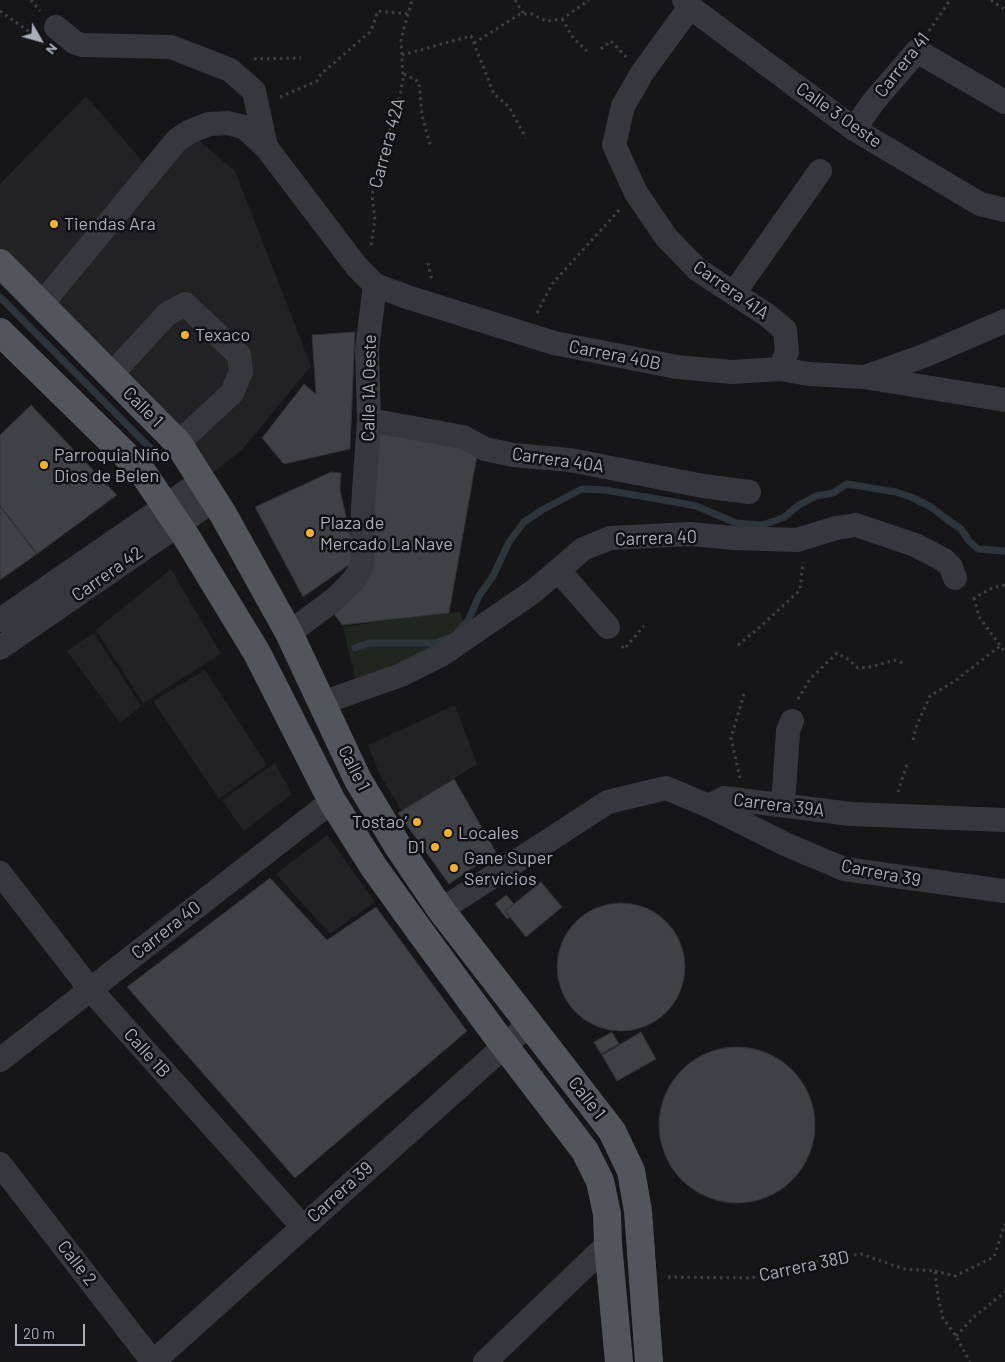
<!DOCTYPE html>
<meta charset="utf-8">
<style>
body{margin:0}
#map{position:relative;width:1005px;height:1362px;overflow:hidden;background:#161618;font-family:Barlow,sans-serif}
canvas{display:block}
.north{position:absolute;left:15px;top:15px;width:50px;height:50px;-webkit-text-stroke:4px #111113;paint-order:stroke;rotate:128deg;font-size:14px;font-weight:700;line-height:20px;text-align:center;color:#a8adb8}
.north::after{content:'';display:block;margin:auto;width:18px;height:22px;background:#a8adb8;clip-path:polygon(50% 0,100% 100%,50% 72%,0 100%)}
.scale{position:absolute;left:15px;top:1324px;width:70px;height:22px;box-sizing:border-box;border:2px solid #a8adb8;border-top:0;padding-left:6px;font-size:15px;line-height:18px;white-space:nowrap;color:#a8adb8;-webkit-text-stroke:4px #111113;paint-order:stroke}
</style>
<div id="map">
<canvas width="1005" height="1362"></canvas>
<div class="north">N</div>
<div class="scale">20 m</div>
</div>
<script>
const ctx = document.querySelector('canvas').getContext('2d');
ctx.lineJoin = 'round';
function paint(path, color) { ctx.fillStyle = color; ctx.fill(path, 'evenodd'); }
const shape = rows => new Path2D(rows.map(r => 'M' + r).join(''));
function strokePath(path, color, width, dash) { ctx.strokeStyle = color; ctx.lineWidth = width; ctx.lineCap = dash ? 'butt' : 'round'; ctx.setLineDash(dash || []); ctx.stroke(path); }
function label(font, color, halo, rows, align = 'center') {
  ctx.font = font + ' Barlow,sans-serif'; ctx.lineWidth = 5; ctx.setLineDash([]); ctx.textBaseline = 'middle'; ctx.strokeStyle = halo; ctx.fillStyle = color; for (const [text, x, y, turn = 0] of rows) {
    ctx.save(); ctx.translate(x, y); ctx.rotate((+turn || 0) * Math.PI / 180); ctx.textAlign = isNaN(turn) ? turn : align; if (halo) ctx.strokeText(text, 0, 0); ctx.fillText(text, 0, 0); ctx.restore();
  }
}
paint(shape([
 [86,96,150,170,189,132,235,171,311,366,241,451,202,481,0,263,0,184],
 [171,569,221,654,143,703,96,630],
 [94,633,141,706,120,723,67,651],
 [205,670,267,765,219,799,153,701],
 [455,705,477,764,402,811,380,775,368,745],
 [275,763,292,794,244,831,222,800],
 [327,835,375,902,330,934,276,874]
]), '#222225');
paint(shape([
 [460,612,467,634,357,686,343,627,397,619]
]), '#1e261f');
strokePath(shape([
 [0,297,158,456],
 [459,630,468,621,479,596,493,576,509,542,524,522,542,510,582,489,605,490,675,502,696,506,736,523,762,525,783,518,799,505,816,496,833,493,847,484,896,492,911,497,931,507,948,520,961,529,969,541,978,549,1005,551],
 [355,648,369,643,436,643,449,638]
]), '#2c353c', 7);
const building = shape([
 [355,332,350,449,284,464,262,438,304,384,316,394,312,335,355,332],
 [31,405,117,495,37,554,0,506,0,435,31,405],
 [375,424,478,450,449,613,342,625,329,607,369,568,375,424],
 [331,472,341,473,340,490,356,560,303,597,255,507,331,472],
 [0,506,37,554,0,580,0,506],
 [454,779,496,852,449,884,398,813,454,779],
 [270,878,327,940,376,907,467,1031,295,1178,127,987,270,878],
 [541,882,562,907,526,937,505,911,541,882],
 [506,895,514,904,505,911,510,917,507,919,495,904,506,895],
 '557 967a64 64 0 1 1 128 0a64 64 0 1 1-128 0Z',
 [612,1032,619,1044,601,1054,594,1042,612,1032],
 [641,1032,656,1059,617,1081,602,1055,641,1032],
 '659 1125a78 78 0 1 1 156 0a78 78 0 1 1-156 0Z'
]);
paint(building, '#404145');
strokePath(building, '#303034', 1);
strokePath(shape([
 [31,0,40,11],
 [515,0,524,14],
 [991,0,1005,10],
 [0,11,34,35],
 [562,19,574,39,587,51],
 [929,31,950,0],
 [474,43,520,14,532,14,546,21,562,19,589,0],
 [601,49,611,41,626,57],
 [402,55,471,36,494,94,509,107,526,138],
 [254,59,301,58],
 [404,74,419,82,422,115,431,148],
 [280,97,317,81,321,74,371,31,378,11,409,14],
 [371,245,375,220,372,195,381,160,400,95,403,79,401,39,412,0],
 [428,263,432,281],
 [537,313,552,284,620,209],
 [973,597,974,598,992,588,1005,585],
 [974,598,979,617,1005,652],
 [738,645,759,628,800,590,803,562],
 [622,646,624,649,644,626],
 [798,699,810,679,837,653,848,659,858,668,870,667,895,660,903,663],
 [913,740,916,727,930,696,955,681,1000,646],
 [740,778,731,738,744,694],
 [898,792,907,764],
 [935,1271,955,1276,994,1257,1005,1224],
 [668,1277,751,1278,810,1263,861,1254,904,1269,935,1271,938,1297,943,1318,956,1336,970,1362],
 [956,1336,975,1316,1005,1292]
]), '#3d3f44', 3, [2.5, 4]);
strokePath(shape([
 [684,0,690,7,854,129,980,204,1005,210],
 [690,7,642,73,623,106,614,145,636,193,666,237,698,270,767,315,785,330,787,352,780,369],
 [56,27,74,42,82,45,171,47,230,70,254,91,266,147],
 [854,129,874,101,917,51,1005,102],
 [734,293,820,171],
 [41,305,177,140,189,132,209,124,227,123,244,127,266,147,357,267,375,285,407,297,554,343,677,367,732,372,780,369,809,374,864,377,1005,400],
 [111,375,167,314,185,304,239,355,241,372,232,393,178,443],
 [865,377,926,355,1005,321],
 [369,420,463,437,485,449,513,455,570,460,703,486,749,492],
 [559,571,608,627],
 [0,620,202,481],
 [289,633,335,599,353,581,362,566,363,506,369,420,367,349,375,285],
 [0,648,214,500],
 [322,703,401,675,441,655,534,591,583,549,610,538,690,534,734,538,797,540,836,528,856,525,915,545,944,560,951,567,955,578],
 [783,805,788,731,792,721],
 [709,806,785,844,844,869,1005,891],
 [0,873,90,989,302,1226],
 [441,910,608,802,666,788,709,806,724,798,851,814,1005,820],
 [0,1060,332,801],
 [0,1164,153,1362],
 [153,1362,529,1024],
 [485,1362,608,1244]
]), '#37383d', 24);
strokePath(shape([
 [0,263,178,443,223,514,289,633,358,780,399,848,441,910,612,1131,631,1171,638,1211,649,1362],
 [0,332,141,470,187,538,257,653,332,801,373,866,419,930,494,1032,585,1151,600,1181,607,1214,608,1244,619,1362]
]), '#53555c', 28);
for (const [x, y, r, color] of [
 [54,224,5,"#f2b134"],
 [185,335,5,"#f2b134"],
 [44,465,5,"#f2b134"],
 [310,533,5,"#f2b134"],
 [417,822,5,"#f2b134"],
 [448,833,5,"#f2b134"],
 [435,847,5,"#f2b134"],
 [454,868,5,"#f2b134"]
]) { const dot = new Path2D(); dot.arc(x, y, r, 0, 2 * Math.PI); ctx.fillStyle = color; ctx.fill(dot); strokePath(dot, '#111113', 2); }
label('18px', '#a8adb8', '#111113', [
 ["Carrera 41",902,65,-52],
 ["Calle 3 Oeste",839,115,35],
 ["Carrera 42A",387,143,-75],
 ["Carrera 41A",731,290,35],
 ["Carrera 40B",615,355,11],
 ["Calle 1A Oeste",369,388,-89],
 ["Calle 1",143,407,45],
 ["Carrera 40A",558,460,8],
 ["Carrera 40",656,538,-2],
 ["Carrera 42",107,574,-35],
 ["Calle 1",354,768,63],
 ["Carrera 39A",779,805,7],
 ["Carrera 39",881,873,11],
 ["Carrera 40",166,930,-38],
 ["Calle 1B",147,1053,48],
 ["Calle 1",587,1098,52],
 ["Carrera 39",340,1192,-42],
 ["Calle 2",77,1263,52],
 ["Carrera 38D",804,1266,-12]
]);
label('18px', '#a8adb8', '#111113', [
 ["Tiendas Ara",64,224],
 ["Texaco",195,335],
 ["Parroquia Niño",54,455],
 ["Dios de Belen",54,476],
 ["Plaza de",320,523],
 ["Mercado La Nave",320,544],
 ["Tostao’",407,822,"right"],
 ["Locales",458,833],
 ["D1",425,847,"right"],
 ["Gane Super",464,858],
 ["Servicios",464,879]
], 'left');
</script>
